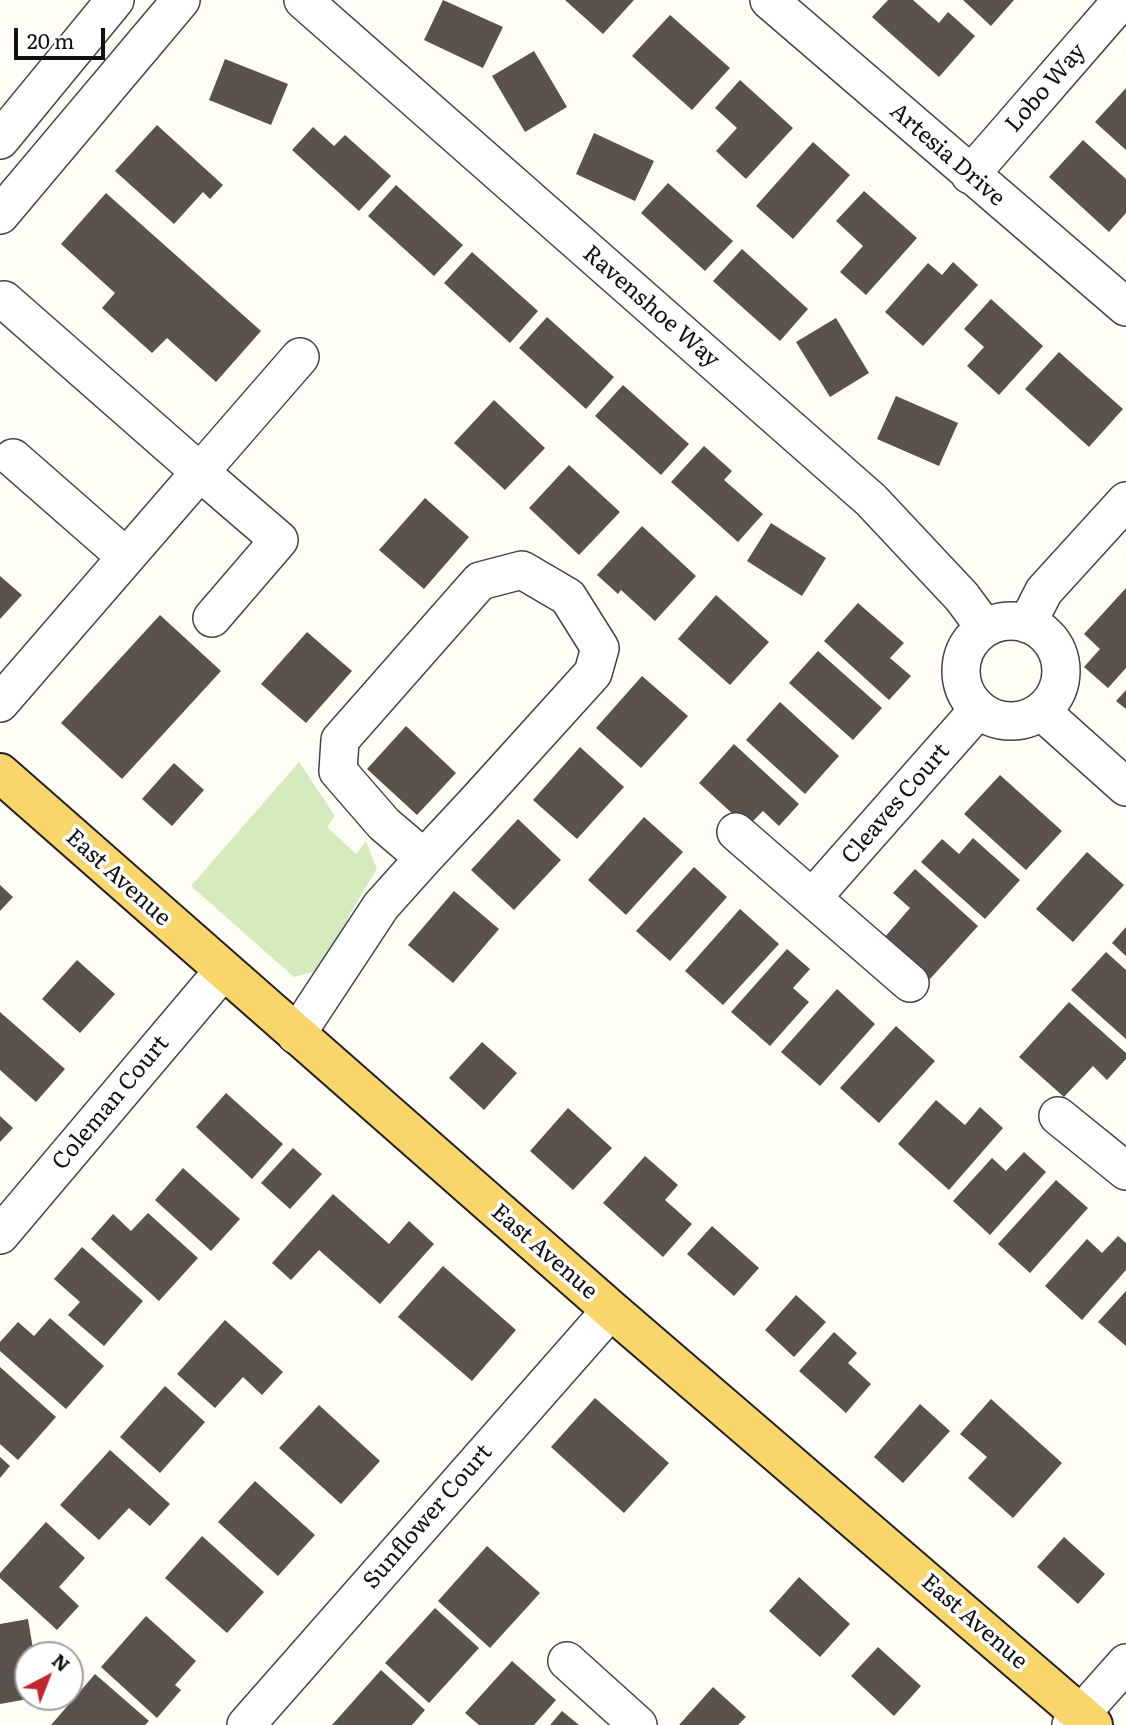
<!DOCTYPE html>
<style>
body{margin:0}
#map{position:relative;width:1126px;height:1725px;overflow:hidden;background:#fffdf5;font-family:Literata,serif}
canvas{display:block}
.north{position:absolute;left:14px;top:1641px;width:70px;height:70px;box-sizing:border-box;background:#fff;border:2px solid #a0a0a0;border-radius:50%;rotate:42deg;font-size:19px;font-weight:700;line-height:28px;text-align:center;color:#111}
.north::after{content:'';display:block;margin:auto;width:24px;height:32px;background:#c4262e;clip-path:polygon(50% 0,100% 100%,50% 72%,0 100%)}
.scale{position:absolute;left:14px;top:28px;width:91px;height:32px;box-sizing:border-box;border:4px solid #111;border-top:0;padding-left:9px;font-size:21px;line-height:24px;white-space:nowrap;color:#111;-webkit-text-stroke:5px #fff;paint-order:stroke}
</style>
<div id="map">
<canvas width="1126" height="1725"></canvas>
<div class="north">N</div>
<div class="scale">20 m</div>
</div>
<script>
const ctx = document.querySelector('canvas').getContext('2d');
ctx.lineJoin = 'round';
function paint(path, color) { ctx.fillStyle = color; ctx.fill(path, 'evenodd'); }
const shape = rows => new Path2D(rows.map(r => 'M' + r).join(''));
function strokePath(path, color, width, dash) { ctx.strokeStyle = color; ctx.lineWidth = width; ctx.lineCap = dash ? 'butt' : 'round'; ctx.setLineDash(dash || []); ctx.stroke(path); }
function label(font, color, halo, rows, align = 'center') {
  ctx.font = font + ' Literata,serif'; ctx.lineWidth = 7; ctx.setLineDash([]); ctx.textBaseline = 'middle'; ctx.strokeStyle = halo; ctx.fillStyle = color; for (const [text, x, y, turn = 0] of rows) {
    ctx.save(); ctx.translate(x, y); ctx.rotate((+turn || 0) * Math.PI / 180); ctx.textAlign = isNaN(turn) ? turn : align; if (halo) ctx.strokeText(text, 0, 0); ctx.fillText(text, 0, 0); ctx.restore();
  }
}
paint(shape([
 [299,762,335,816,327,827,356,854,366,841,377,869,349,915,338,943,319,970,294,977,191,886]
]), '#d5ebbd');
paint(shape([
 [443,0,503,27,483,68,424,40],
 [565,0,634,0,603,34],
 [888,0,913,0,939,23,948,12,975,36,939,77,872,17],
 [963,0,1014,0,991,26],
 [670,15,730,68,692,110,632,56],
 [534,51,567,107,525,132,492,76],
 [225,59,288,84,271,125,209,100],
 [740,80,793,128,746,179,716,151,737,128,715,108],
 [1126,88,1126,150,1095,122],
 [157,125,223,185,210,199,203,192,174,224,115,171],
 [313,127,334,146,345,135,391,176,359,211,292,150],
 [594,133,654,161,635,201,576,174],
 [1083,140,1126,179,1126,213,1109,232,1049,177],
 [813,142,850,175,793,239,756,206],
 [668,183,733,241,705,271,641,213],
 [396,185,463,245,434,276,368,216],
 [864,191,917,238,866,295,840,272,863,246,836,221],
 [106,193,261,331,216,382,167,338,152,353,102,308,115,293,61,244],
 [742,249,808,309,780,341,713,281],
 [472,252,538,311,510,343,444,283],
 [953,262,978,285,923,346,885,312,928,263,942,275],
 [991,299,1043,346,999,395,967,366,984,347,964,329],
 [547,317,614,377,586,409,519,348],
 [836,318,869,373,830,397,796,342],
 [1059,352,1123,409,1089,447,1025,389],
 [623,385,689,444,661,475,595,416],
 [896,396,958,423,939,466,877,439],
 [494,400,545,448,505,490,454,443],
 [704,446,732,471,724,480,763,514,738,542,671,482],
 [569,465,620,512,579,555,529,508],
 [425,498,469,537,424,589,379,550],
 [771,523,826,558,802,596,747,561],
 [642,526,696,576,655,621,621,590,618,594,597,575],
 [0,576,22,595,0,619],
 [1126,588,1126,668,1108,688,1084,667,1100,649,1084,634],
 [716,595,769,642,730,685,678,639],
 [858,603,904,643,890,658,911,676,889,700,824,641],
 [160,615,221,671,122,779,61,723],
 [307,632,352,671,306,723,261,684],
 [818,651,882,708,853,740,789,683],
 [642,676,688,716,641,768,596,728],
 [1126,690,1126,709,1116,701],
 [780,702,839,756,805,794,746,740],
 [406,726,456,773,417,815,367,769],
 [734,744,799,804,779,826,763,811,747,827,699,783],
 [580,747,624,787,577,839,533,800],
 [174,763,204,790,172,826,142,799],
 [1000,775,1062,831,1026,870,964,814],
 [644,817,683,852,626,915,588,880],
 [518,819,561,860,514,910,471,870],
 [973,838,1020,880,985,919,921,862,942,839,959,854],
 [1087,852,1124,885,1073,942,1036,909],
 [694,867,727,897,670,961,636,931],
 [915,869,978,926,930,979,884,938,910,908,893,893],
 [0,885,13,897,0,911],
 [454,891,499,929,453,983,408,945],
 [740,909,779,944,723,1005,685,971],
 [1126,927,1126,956,1112,943],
 [787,949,810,969,793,988,809,1002,770,1046,731,1012],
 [1106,952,1126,970,1126,1039,1071,990],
 [77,960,115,994,80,1033,42,999],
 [837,989,875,1024,820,1086,781,1052],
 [1069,1002,1126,1053,1126,1059,1107,1080,1093,1066,1064,1097,1019,1057],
 [0,1012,65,1069,36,1102,0,1070],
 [896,1026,935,1061,879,1123,840,1088],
 [482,1042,517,1073,484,1110,449,1078],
 [226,1093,283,1144,252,1179,196,1127],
 [936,1100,965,1125,980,1107,1003,1128,949,1190,898,1144],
 [568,1108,612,1148,573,1190,530,1151],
 [0,1116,13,1128,0,1142],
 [293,1148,322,1174,290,1209,261,1183],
 [1024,1152,1046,1172,990,1235,953,1201,992,1158,1006,1171],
 [645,1156,678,1185,665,1200,692,1224,663,1257,603,1203],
 [183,1168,240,1219,211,1251,155,1200],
 [1056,1180,1088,1208,1030,1273,998,1244],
 [333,1194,389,1244,409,1221,434,1244,380,1304,319,1250,291,1280,272,1263],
 [148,1213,198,1258,159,1301,91,1239,113,1214,131,1231],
 [712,1226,759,1268,734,1296,687,1254],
 [1118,1236,1126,1243,1126,1270,1082,1320,1045,1286,1087,1239,1102,1253],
 [82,1247,143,1301,104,1346,68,1315,80,1302,54,1279],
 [443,1266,516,1330,472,1381,398,1317],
 [1126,1291,1126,1346,1098,1322],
 [796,1295,826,1322,794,1357,765,1330],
 [50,1318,104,1366,66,1409,0,1351,0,1342,18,1322,34,1336],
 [225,1320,283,1372,262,1395,243,1377,215,1408,177,1374],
 [834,1332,857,1353,848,1363,871,1384,846,1413,799,1371],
 [0,1367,56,1417,18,1460,0,1444],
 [165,1386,205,1422,160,1473,120,1437],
 [595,1398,669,1463,624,1513,551,1447],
 [991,1399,1062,1463,1013,1518,968,1478,987,1457,960,1434],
 [920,1404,950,1431,903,1483,874,1457],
 [319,1405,380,1461,341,1504,279,1448],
 [110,1450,170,1504,150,1526,129,1508,99,1540,60,1505],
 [0,1457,10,1466,0,1478],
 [255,1481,315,1535,278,1576,218,1522],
 [46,1522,85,1558,59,1587,79,1606,57,1630,0,1578,0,1573],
 [202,1536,264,1592,227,1633,165,1578],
 [1064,1537,1105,1574,1078,1604,1037,1567],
 [487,1546,540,1593,490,1648,438,1601],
 [799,1577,850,1624,820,1657,769,1611],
 [435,1608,479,1648,429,1703,385,1663],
 [146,1616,196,1661,175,1685,181,1690,157,1718,101,1667],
 [28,1619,34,1655,28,1655,28,1699,0,1704,0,1624],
 [878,1647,921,1686,894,1716,851,1676],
 [512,1661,556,1700,534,1725,479,1725,465,1713],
 [381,1670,425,1710,412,1725,332,1725],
 [95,1674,149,1721,145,1725,51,1725],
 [713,1687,746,1717,738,1725,679,1725],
 [562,1711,579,1725,550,1725]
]), '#5a524d');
const minor = shape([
 [303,0,871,500,962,597,985,628],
 [769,0,1126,307],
 [0,140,115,0],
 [970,175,1122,0],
 [0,215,181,0],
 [4,300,200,472,300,357],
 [13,458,126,557],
 '961 671a50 50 0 1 1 100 0a50 50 0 1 1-100 0Z',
 [1027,624,1044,591,1126,501],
 [0,703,200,472,279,540,212,618],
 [1041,711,1126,787],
 [736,832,910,983],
 [813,897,978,710],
 [296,1035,381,906,424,858,478,800,593,673,600,648,568,597,522,570,480,581,340,740,338,771,384,824,424,858],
 [1058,1116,1126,1171],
 [0,1235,223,971],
 [567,1661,638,1725],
 [246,1725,611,1310],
 [1071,1725,1126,1663]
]);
const major = shape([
 [0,773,611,1310,1093,1725]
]);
strokePath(minor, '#444', 40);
strokePath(major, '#222', 42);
strokePath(minor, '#fff', 37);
strokePath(major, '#f9d66b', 38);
label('23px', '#111', '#fff', [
 ["Lobo Way",1046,88,-49],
 ["Artesia Drive",947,155,41],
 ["Ravenshoe Way",651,307,41],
 ["Cleaves Court",896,804,-49],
 ["East Avenue",118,878,42],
 ["Coleman Court",111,1103,-50],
 ["East Avenue",544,1252,41],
 ["Sunflower Court",428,1517,-49],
 ["East Avenue",974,1622,41]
]);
</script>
